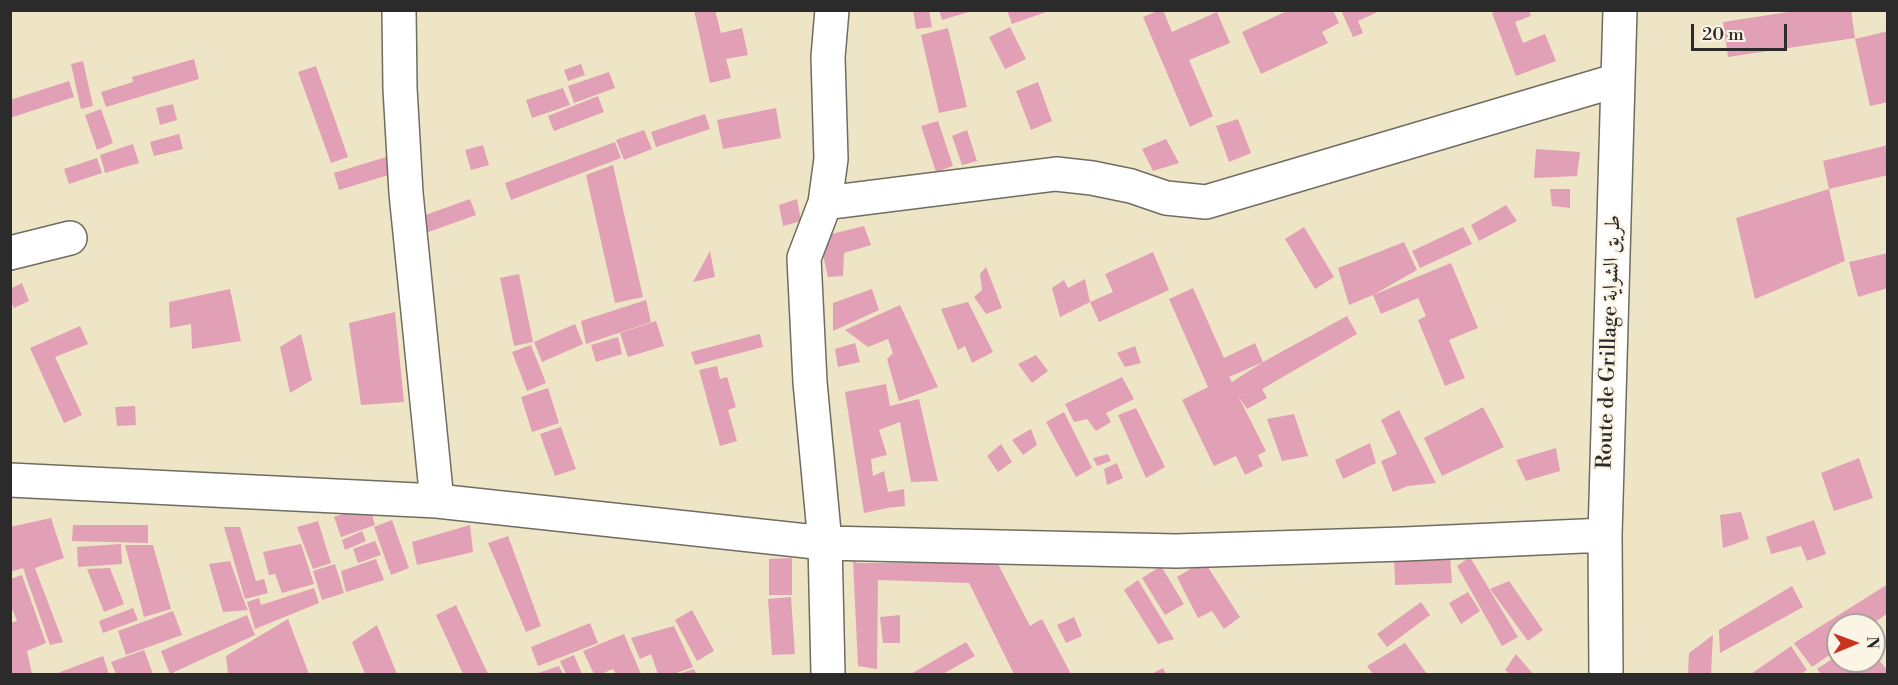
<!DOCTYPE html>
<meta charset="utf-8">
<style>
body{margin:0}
#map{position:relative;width:1898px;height:685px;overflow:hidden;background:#eee5c6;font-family:"Libre Bodoni",serif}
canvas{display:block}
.frame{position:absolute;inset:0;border:12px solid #2b2b2b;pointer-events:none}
.north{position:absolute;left:1826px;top:613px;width:60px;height:60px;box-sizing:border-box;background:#fcf5e5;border:2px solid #a8a49b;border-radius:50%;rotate:89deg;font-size:16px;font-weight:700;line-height:24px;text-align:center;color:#2b2b2b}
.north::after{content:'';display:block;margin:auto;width:21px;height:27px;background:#c8321e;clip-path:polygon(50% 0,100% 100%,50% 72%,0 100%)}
.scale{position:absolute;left:1691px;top:24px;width:96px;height:27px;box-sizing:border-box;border:3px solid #2b2b2b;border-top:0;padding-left:8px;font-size:18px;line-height:21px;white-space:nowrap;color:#2b2b2b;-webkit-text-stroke:4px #fcf5e5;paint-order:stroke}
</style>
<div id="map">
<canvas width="1898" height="685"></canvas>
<div class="frame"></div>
<div class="north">N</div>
<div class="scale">20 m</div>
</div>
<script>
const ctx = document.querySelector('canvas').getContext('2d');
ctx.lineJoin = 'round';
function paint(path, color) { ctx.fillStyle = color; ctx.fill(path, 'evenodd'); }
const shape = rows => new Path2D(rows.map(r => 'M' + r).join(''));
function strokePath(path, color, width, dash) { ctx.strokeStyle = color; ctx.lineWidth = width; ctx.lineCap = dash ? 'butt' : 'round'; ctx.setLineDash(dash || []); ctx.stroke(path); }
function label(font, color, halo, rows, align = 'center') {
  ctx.font = font + ' "Libre Bodoni",Amiri,serif'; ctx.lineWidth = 4.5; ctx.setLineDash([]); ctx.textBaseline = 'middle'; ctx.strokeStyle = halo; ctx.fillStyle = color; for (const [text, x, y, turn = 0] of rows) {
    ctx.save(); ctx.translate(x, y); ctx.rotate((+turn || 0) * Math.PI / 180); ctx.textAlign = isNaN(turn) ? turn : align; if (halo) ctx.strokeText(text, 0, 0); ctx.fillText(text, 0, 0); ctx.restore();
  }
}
paint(shape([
 [694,10,715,10,721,33,742,28,748,55,726,59,731,78,710,83],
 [913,10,929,10,932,27,916,29],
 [939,10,972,10,972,11,942,20],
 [1007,10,1049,10,1049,11,1012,24],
 [1160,10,1163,10,1172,32,1217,12,1230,43,1189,60,1213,116,1190,127,1143,17],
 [1289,10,1333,10,1339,23,1322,32,1328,43,1261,74,1242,32],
 [1341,10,1382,10,1358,21,1363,33,1353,37],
 [1500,10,1529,10,1531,16,1515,22,1523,43,1545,34,1556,61,1516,76,1492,13],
 [1801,10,1851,10,1855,38,1728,57,1723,22],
 [1010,27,1026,59,1005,69,989,37],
 [948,28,967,107,939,113,921,35],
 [1888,31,1888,102,1870,106,1855,39],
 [194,59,199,79,106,107,101,92,133,82,132,77],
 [83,61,93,106,81,109,71,64],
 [581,64,585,75,568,81,564,70],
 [316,66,348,157,331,163,298,72],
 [609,72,615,88,574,103,568,86],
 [69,81,74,97,10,118,10,100],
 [1038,82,1052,121,1031,130,1016,91],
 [563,88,570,105,532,118,526,100],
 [598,96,604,112,554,131,548,116],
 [173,104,177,120,160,125,156,108],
 [776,108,781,138,723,149,717,120],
 [101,109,113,143,97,150,85,115],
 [705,114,710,129,656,147,651,132],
 [1238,119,1251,153,1229,162,1216,126],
 [938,121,953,166,936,172,921,126],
 [644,130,652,149,624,160,616,140],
 [967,130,977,161,962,165,952,136],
 [179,134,183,149,154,156,150,142],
 [1166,139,1179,163,1153,171,1142,149],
 [615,142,621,158,511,200,505,183],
 [133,144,139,163,105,173,100,155],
 [483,145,489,165,471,170,465,150],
 [1888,145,1888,175,1829,189,1845,261,1755,299,1736,218,1829,189,1823,161],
 [1536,149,1580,152,1577,176,1534,178],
 [389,156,395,173,339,190,334,173],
 [97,158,102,173,69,184,64,169],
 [613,165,643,297,615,303,586,175],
 [1550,189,1570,189,1570,208,1552,206],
 [470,199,476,215,423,234,417,218],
 [797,199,801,221,783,226,779,205],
 [1506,205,1517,221,1479,241,1471,225],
 [864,226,871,245,844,253,843,276,828,277,819,237],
 [1304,227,1334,277,1315,289,1285,239],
 [1463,227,1472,244,1420,268,1412,251],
 [1404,242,1417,270,1373,295,1349,305,1338,268],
 [710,251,715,277,693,282],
 [1153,252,1169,290,1099,322,1090,302,1113,292,1105,274],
 [1888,253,1888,288,1858,297,1849,262],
 [1451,263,1478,328,1449,340,1465,378,1445,386,1418,320,1426,316,1418,298,1381,314,1373,295],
 [986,267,1002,308,986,314,974,297,982,290,980,274],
 [519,274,533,342,514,346,500,278],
 [1085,279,1090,302,1060,317,1052,288,1064,280,1068,288],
 [22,283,29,301,14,308,10,300,10,289],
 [1193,288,1224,358,1255,343,1263,362,1347,316,1357,334,1262,389,1267,398,1247,409,1238,396,1266,451,1258,455,1263,466,1245,475,1236,456,1214,466,1182,400,1208,387,1169,299],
 [1263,362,1232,382,1229,377],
 [230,289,241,341,192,349,191,324,170,328,169,302],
 [872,289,879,310,833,331,833,303],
 [646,300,651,322,586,344,581,321],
 [968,302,993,352,972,363,965,346,958,350,941,309],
 [900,305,938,387,899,401,887,359,893,353,888,339,868,347,845,330],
 [395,312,404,402,361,405,349,323],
 [656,321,664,346,628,357,620,333],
 [575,324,583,344,542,362,534,342],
 [80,326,88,344,55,357,82,415,64,423,30,348],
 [301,334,312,380,290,393,280,347],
 [760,334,763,347,695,365,691,352],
 [618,337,622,354,596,362,591,345],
 [855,343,860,362,838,367,835,349],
 [531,345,546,383,527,391,512,352],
 [1135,346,1141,363,1125,367,1117,353],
 [1036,355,1048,371,1032,383,1018,364],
 [717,366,720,379,727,377,736,407,728,410,737,441,720,446,699,370],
 [1122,377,1134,399,1106,413,1111,422,1096,431,1087,419,1074,422,1065,404],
 [886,384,890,406,919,399,938,481,911,482,900,422,879,430,887,455,871,459,873,476,884,471,888,492,904,489,905,506,887,508,864,513,845,392],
 [548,388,559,423,532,432,521,397],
 [135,406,136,425,117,426,115,407],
 [1483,407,1504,447,1442,476,1424,438],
 [1136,408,1165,467,1146,478,1118,415],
 [1399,410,1436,483,1408,486,1393,492,1381,461,1397,454,1381,420],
 [1064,412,1092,468,1076,477,1046,422],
 [1294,414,1308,456,1282,461,1267,419],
 [561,427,576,469,555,476,540,434],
 [1031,429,1037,445,1023,455,1012,440],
 [1370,443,1376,463,1343,479,1335,460],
 [1001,444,1012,462,998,472,987,456],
 [1556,448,1560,471,1526,481,1516,460],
 [1108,454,1111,461,1097,466,1093,458],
 [1859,458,1873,498,1834,511,1821,473],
 [1117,463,1123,478,1107,485,1104,469],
 [369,505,375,525,341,537,334,517],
 [1741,512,1749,539,1723,548,1720,515],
 [51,518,64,558,35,568,63,642,50,645,23,568,10,572,10,527],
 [392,520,409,568,391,575,374,527],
 [1814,520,1826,554,1807,561,1801,546,1771,554,1766,537],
 [318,521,331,563,313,569,297,527],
 [73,525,148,525,148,543,72,541],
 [470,525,473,552,417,565,412,542],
 [224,527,240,527,256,581,264,579,268,593,245,599],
 [362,531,366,541,345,550,342,540],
 [508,536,541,626,526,632,488,543],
 [375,541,381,555,358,563,353,549],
 [121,544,122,564,78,567,77,547],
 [301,544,314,584,282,593,275,574,269,575,263,552],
 [125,545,153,545,171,609,144,617],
 [1394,556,1450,556,1452,583,1395,585],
 [1470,557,1518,637,1502,646,1457,566],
 [792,558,792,595,769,595,769,559],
 [376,559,384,580,346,592,341,571],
 [853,560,857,563,959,563,996,560,1030,626,1042,619,1071,674,1014,674,969,583,878,580,877,669,858,666],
 [230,561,246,606,248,610,223,612,209,564],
 [1204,561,1240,617,1224,629,1212,611,1198,618,1177,577],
 [335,564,344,593,322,600,313,571],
 [1161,566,1184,604,1165,615,1142,578],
 [110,568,124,604,104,612,87,569],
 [22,575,46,643,27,651,32,674,10,674,10,623,17,621,10,604,10,579],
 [1138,580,1174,639,1158,644,1124,590],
 [1509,581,1543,630,1528,641,1490,589],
 [1888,584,1888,613,1871,625,1838,625,1838,649,1812,667,1794,643],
 [1792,586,1803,607,1720,653,1719,630],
 [314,588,319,603,255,629,247,602,259,598,261,605],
 [1468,592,1480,611,1461,624,1449,603],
 [791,597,795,654,772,655,768,599],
 [1421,602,1430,615,1387,647,1377,634],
 [456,605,488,674,463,674,436,615],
 [133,608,138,620,103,633,99,621],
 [692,610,714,651,697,661,675,620],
 [173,611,182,635,126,655,118,631],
 [247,615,255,635,170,674,161,651],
 [900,615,900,643,883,643,880,617],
 [1074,617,1082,636,1066,643,1057,625],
 [288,619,309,674,228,674,226,656],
 [590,623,598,643,538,666,531,647],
 [377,625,395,669,397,674,365,674,352,642],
 [674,626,693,667,674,674,658,674,651,654,640,659,631,638],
 [624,634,641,674,616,674,613,669,601,674,594,674,583,651],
 [1713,635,1711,674,1688,674,1689,653],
 [966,642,975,656,943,674,911,674],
 [1405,643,1427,674,1373,674,1367,666],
 [1791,646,1807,670,1801,674,1751,674],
 [144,650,153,674,116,674,111,662],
 [1516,654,1533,674,1510,674,1505,670],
 [1874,654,1888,671,1888,674,1821,674,1817,669,1838,655,1838,661,1874,661],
 [574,655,582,674,566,674,560,661],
 [103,656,109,674,55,674],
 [559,666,563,674,535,674],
 [1163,668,1166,674,1151,674],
 [694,669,696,674,678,674]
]), '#e2a0b6');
const minor = shape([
 [399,10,400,88,406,193,437,501],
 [825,203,1056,174,1092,178,1131,186,1166,198,1206,202,1618,80],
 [10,253,70,238],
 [10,480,437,501,825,543,1176,551,1404,544,1605,535],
 [828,674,825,543,810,382,804,258,825,203,831,159,828,57,832,10],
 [1606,674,1605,535,1620,10]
]);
strokePath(minor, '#6f6c61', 36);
strokePath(minor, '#fff', 33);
label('21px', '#2b2b2b', '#fcf5e5', [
 ["Route de Grillage طريق الشواية",1610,342,-88]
]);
</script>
